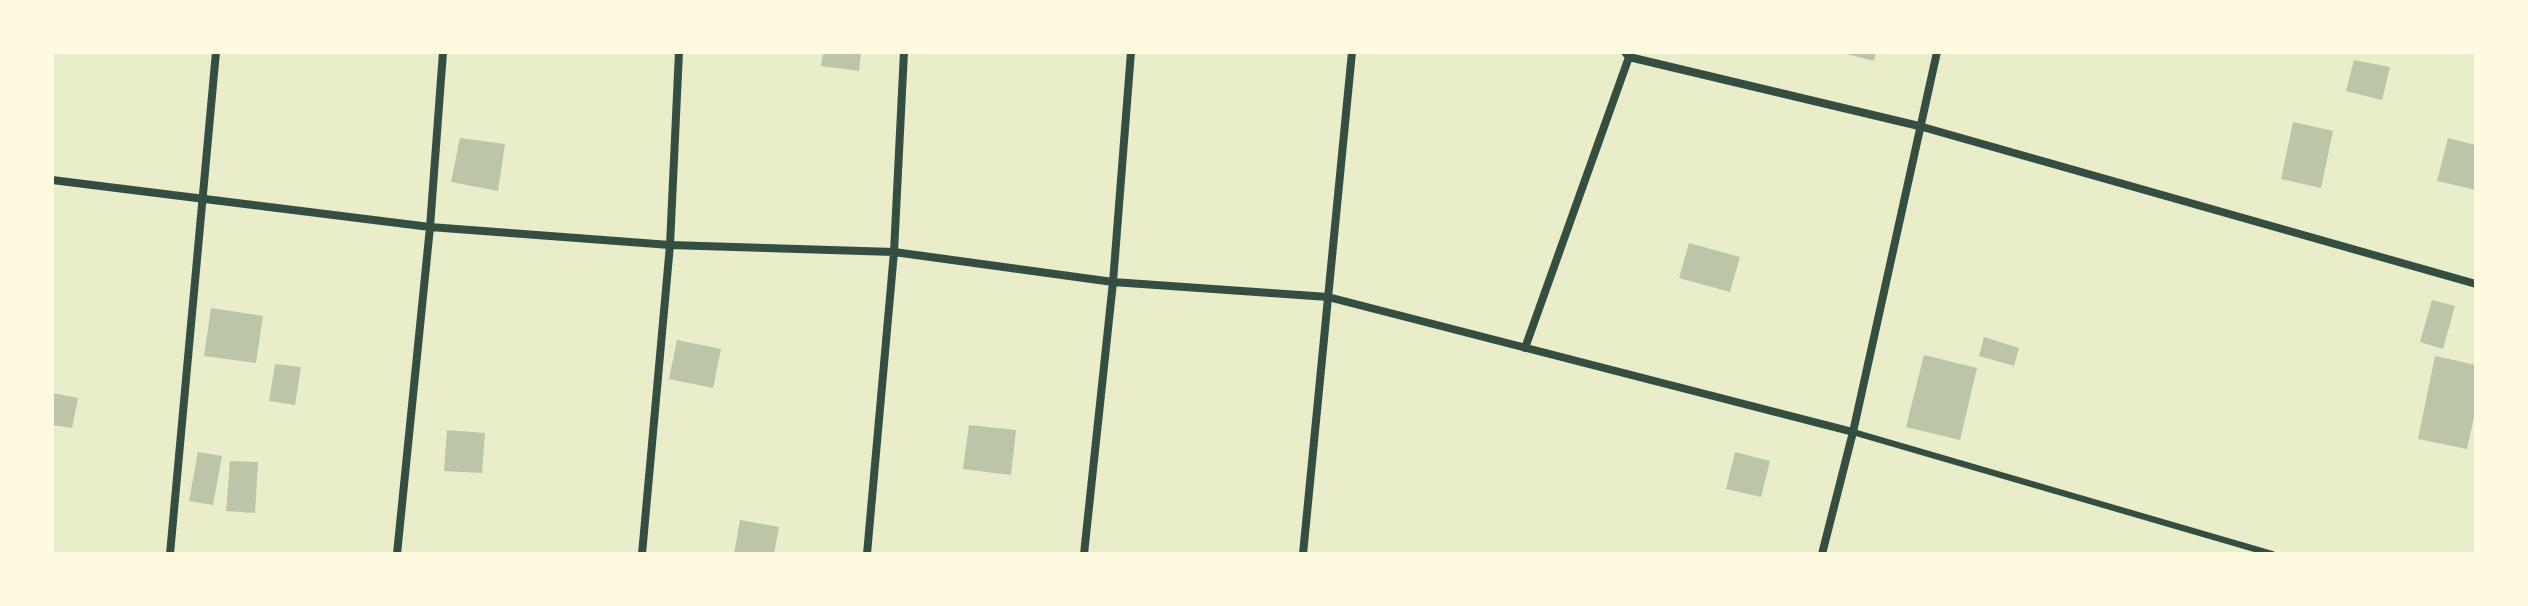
<!DOCTYPE html>
<style>
body{margin:0}
#map{position:relative;width:2528px;height:606px;overflow:hidden;background:#e9edc9;font-family:"Noto Serif",serif}
canvas{display:block}
.frame{position:absolute;inset:0;border:54px solid #fefae0;pointer-events:none}
</style>
<div id="map">
<canvas width="2528" height="606"></canvas>
<div class="frame"></div>
</div>
<script>
const ctx = document.querySelector('canvas').getContext('2d');
ctx.lineJoin = 'round';
function paint(path, color) { ctx.fillStyle = color; ctx.fill(path, 'evenodd'); }
const shape = rows => new Path2D(rows.map(r => 'M' + r).join(''));
function strokePath(path, color, width, dash) { ctx.strokeStyle = color; ctx.lineWidth = width; ctx.lineCap = dash ? 'butt' : 'round'; ctx.setLineDash(dash || []); ctx.stroke(path); }
paint(shape([
 [823,52,861,52,859,71,821,66],
 [1839,52,1876,52,1874,61],
 [2354,60,2390,67,2382,100,2346,91],
 [2293,122,2333,131,2321,188,2281,179],
 [460,138,505,144,498,191,451,182],
 [2448,138,2476,145,2476,190,2437,181],
 [1689,243,1740,257,1730,292,1679,278],
 [2432,300,2455,306,2443,349,2420,342],
 [211,308,263,316,256,363,204,356],
 [1984,337,2019,348,2014,366,1979,356],
 [677,340,721,349,713,388,669,379],
 [1924,355,1977,368,1960,440,1906,427],
 [2435,356,2476,365,2476,408,2467,449,2418,439],
 [275,364,301,367,295,405,269,401],
 [52,393,78,398,72,428,52,425],
 [969,425,1016,430,1011,475,963,469],
 [447,430,485,433,482,473,444,471],
 [198,452,222,456,213,505,189,501],
 [1735,452,1770,461,1761,497,1726,489],
 [230,461,258,462,255,513,226,511],
 [740,520,779,527,774,554,734,554]
]), '#bcc5a7');
strokePath(shape([
 [1853,432,2272,554]
]), '#344e41', 6);
strokePath(shape([
 [1625,52,1629,57,1919,126,2476,284],
 [52,180,430,227,670,245,894,252,1113,282,1328,297,1853,432],
 [1525,348,1629,57],
 [170,554,216,52],
 [397,554,430,227,443,52],
 [642,554,670,245,679,52],
 [867,554,894,252,904,52],
 [1084,554,1113,282,1131,52],
 [1303,554,1352,52],
 [1822,554,1853,432,1937,52]
]), '#344e41', 8);
</script>
